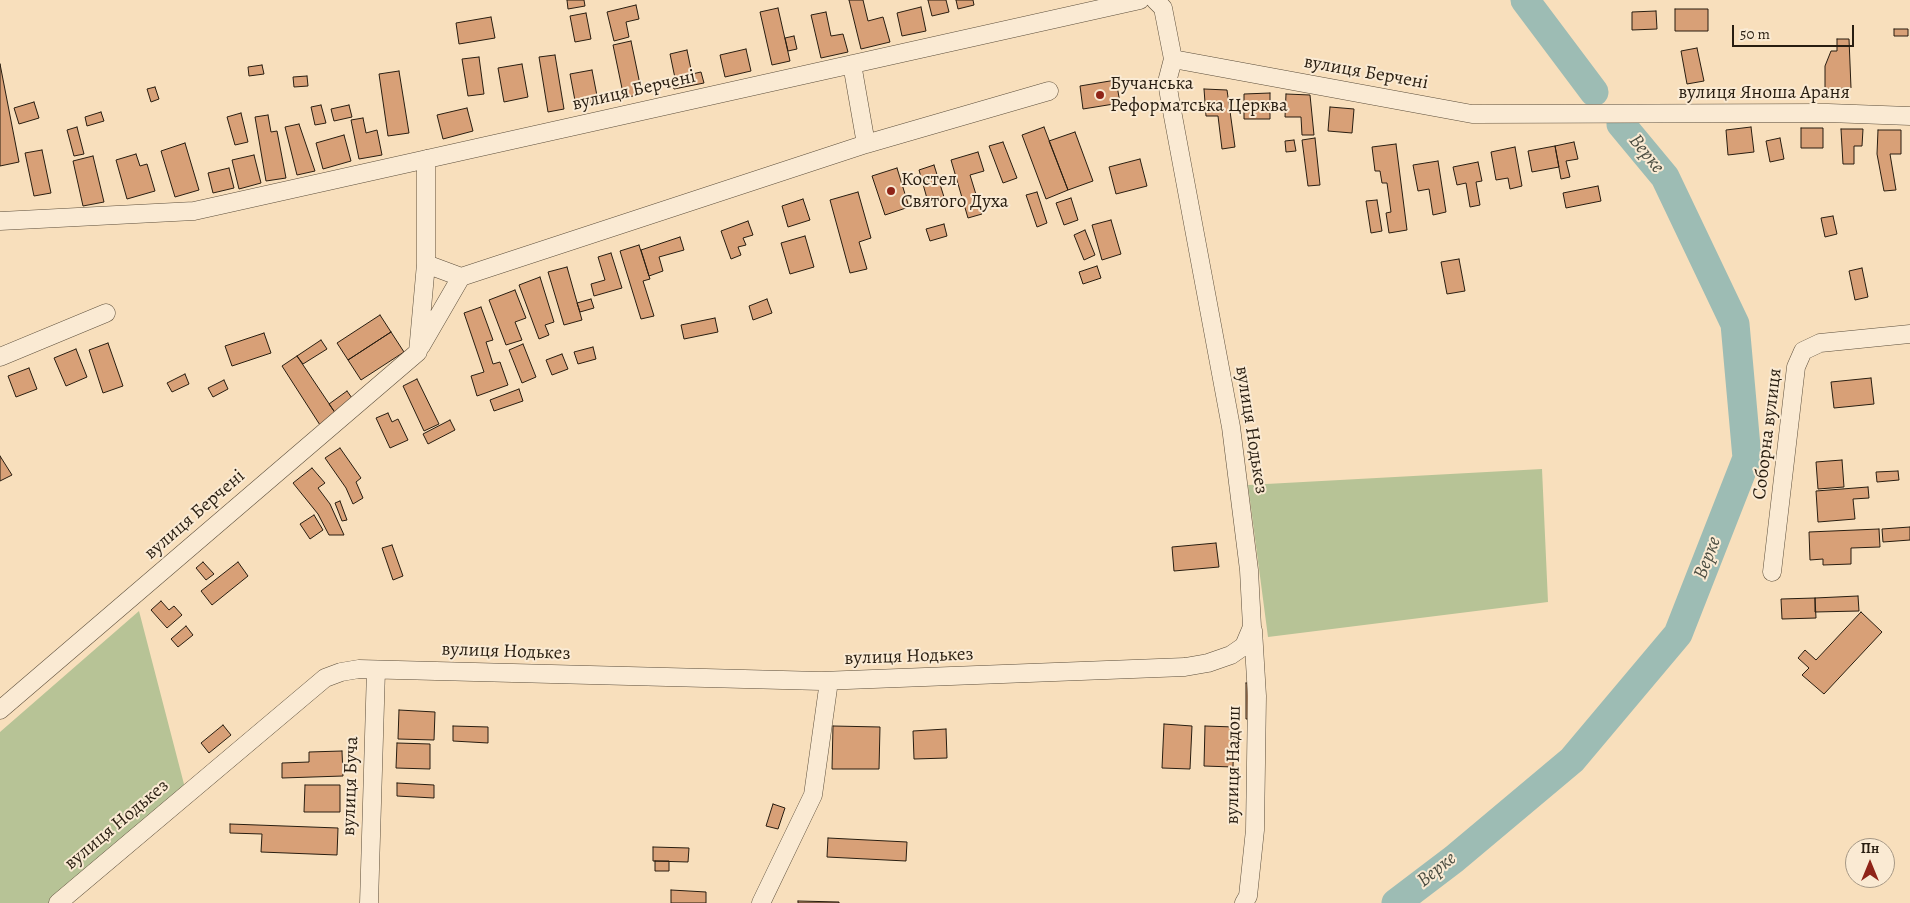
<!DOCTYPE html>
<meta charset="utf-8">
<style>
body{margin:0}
#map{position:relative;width:1910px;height:903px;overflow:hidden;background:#f8dfbc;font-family:Alegreya,serif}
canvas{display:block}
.north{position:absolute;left:1845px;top:838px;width:50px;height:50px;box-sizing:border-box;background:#faead3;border:1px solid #a69885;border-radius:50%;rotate:0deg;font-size:14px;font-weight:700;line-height:20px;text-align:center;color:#281d10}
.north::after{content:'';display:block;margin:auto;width:18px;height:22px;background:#8f2418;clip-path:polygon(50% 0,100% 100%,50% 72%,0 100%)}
.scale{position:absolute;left:1732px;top:25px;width:122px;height:22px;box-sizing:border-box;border:2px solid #281d10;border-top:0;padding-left:6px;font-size:15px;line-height:18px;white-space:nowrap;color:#281d10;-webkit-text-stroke:4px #faead3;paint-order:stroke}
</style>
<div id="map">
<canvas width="1910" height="903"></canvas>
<div class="north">Пн</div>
<div class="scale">50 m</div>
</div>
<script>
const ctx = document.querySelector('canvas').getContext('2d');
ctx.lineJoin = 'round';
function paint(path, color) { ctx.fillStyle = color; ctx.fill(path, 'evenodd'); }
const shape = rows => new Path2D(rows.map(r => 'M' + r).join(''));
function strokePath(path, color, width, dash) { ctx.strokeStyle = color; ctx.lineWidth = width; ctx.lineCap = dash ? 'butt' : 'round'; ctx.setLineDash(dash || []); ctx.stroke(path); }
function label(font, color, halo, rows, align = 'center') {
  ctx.font = font + ' Alegreya,serif'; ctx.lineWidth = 4; ctx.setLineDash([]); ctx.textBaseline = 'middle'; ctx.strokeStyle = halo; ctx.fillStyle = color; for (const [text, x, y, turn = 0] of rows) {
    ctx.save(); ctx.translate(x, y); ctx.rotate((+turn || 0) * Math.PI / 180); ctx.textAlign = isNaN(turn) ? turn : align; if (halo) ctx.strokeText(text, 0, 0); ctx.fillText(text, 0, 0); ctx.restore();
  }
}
paint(shape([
 [1542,469,1548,602,1268,637,1248,485],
 [139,611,185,788,49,903,0,903,0,732]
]), '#b7c396');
strokePath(shape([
 [1525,0,1594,92],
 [1396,903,1454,859,1572,760,1678,634,1747,458,1735,324,1665,177,1621,124]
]), '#9dbcb4', 29);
const building = shape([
 [567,0,584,0,585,6,568,9,567,0],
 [849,0,863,0,868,21,883,17,890,42,861,49,849,0],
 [928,0,946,0,949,12,932,16,928,0],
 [956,0,973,0,974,5,958,9,956,0],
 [636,5,639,19,626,22,629,37,614,41,607,12,636,5],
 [921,7,926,31,902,36,897,13,921,7],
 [778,8,790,61,772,65,760,12,778,8],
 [1675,9,1708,9,1708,31,1675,31,1675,9],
 [1656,11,1657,29,1632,30,1632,12,1656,11],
 [826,12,831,36,843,34,848,52,821,58,811,15,826,12],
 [586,13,591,39,575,42,570,16,586,13],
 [491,17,495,38,459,44,456,23,491,17],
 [1894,29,1908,29,1908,36,1894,36,1894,29],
 [794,36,797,49,788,51,785,38,794,36],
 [1837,39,1849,39,1851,88,1825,89,1825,66,1831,51,1837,51,1837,39],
 [631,41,642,94,624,98,613,45,631,41],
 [1697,48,1704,81,1687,84,1681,51,1697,48],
 [746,49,751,71,725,77,720,55,746,49],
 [687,50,692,74,701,72,704,83,674,89,672,79,675,78,670,54,687,50],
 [555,55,564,109,548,112,539,57,555,55],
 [479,57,484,94,468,96,462,59,479,57],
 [0,64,19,162,0,166,0,64],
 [522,64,528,97,504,102,498,68,522,64],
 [262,65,264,74,249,76,248,67,262,65],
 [592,70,598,101,576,106,570,74,592,70],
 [399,71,409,133,388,136,379,74,399,71],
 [307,76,308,86,294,87,293,77,307,76],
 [1116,80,1120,103,1083,109,1080,86,1116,80],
 [155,87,159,99,151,102,147,89,155,87],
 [1204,89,1227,90,1235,147,1222,149,1218,116,1206,116,1204,89],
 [1270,93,1270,119,1244,119,1244,94,1270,93],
 [1286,94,1310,95,1314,135,1302,135,1301,117,1285,117,1286,94],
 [34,102,39,118,19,124,14,108,34,102],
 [321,105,326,123,315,125,311,107,321,105],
 [349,105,352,117,334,121,331,109,349,105],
 [1330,107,1354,109,1352,133,1328,131,1330,107],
 [467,108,473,131,443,139,437,115,467,108],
 [101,112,104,121,87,126,85,117,101,112],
 [241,113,248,142,235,145,227,117,241,113],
 [268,115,271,132,277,131,286,178,266,181,255,117,268,115],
 [363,118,366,133,377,130,382,155,359,159,351,120,363,118],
 [299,124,315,171,297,175,285,127,299,124],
 [77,127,84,154,74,156,67,130,77,127],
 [1044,127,1068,190,1046,199,1022,135,1044,127],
 [1751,127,1754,152,1728,155,1726,130,1751,127],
 [1801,128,1823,128,1823,148,1801,148,1801,128],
 [1841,129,1863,129,1862,146,1854,146,1854,164,1843,164,1841,129],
 [1878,130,1901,130,1901,154,1890,154,1896,190,1884,191,1877,154,1878,130],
 [1075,132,1093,181,1068,190,1049,141,1075,132],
 [344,135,351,161,323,169,316,143,344,135],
 [1315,138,1320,185,1308,186,1302,140,1315,138],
 [1780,138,1784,159,1770,162,1766,141,1780,138],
 [1294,140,1296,151,1286,152,1285,141,1294,140],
 [1003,142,1017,178,1003,183,989,146,1003,142],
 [1574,142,1578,159,1566,161,1570,177,1561,179,1555,146,1574,142],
 [185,143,199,190,175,197,161,151,185,143],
 [1396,144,1407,230,1389,233,1386,213,1391,212,1387,183,1382,183,1380,171,1375,171,1372,147,1396,144],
 [1555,146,1559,167,1532,172,1528,151,1555,146],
 [1515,147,1522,186,1510,189,1508,178,1496,180,1491,152,1515,147],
 [42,150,51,193,34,196,25,153,42,150],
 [978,152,984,171,970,175,982,214,968,218,951,160,978,152],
 [136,154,140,166,147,164,155,191,127,199,116,160,136,154],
 [254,155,261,183,239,189,232,160,254,155],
 [93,156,104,202,83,206,73,161,93,156],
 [1140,159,1147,186,1116,194,1109,167,1140,159],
 [1438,161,1446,212,1433,215,1429,189,1418,191,1413,165,1438,161],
 [1478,162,1482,181,1476,182,1480,205,1470,207,1466,183,1457,185,1453,167,1478,162],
 [934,165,944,197,928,202,919,170,934,165],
 [229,168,234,188,213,193,208,173,229,168],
 [897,168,909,207,885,215,872,176,897,168],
 [1598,186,1601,201,1566,208,1563,193,1598,186],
 [858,192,871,238,859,242,867,269,850,273,830,200,858,192],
 [1037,192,1047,223,1037,227,1026,195,1037,192],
 [1071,198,1078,220,1064,225,1056,203,1071,198],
 [803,199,810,220,788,227,782,206,803,199],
 [1377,200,1382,231,1371,233,1366,201,1377,200],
 [1833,216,1837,234,1825,237,1821,218,1833,216],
 [1111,220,1121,254,1102,260,1092,225,1111,220],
 [748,221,753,235,743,238,746,245,738,247,741,255,731,259,721,231,748,221],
 [944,224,947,236,930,241,926,229,944,224],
 [1085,230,1095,255,1084,260,1074,235,1085,230],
 [805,236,814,267,790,274,781,243,805,236],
 [680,237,684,250,659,257,663,271,649,276,641,250,680,237],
 [639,245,650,279,643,281,654,316,641,319,620,251,639,245],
 [611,253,622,288,594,296,591,284,605,280,598,257,611,253],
 [1459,259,1465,291,1447,294,1441,262,1459,259],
 [1097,266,1101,278,1083,284,1079,272,1097,266],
 [567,267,582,320,564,325,548,272,567,267],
 [1862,268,1868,297,1855,300,1849,271,1862,268],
 [540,277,554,322,545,325,549,335,539,339,519,285,540,277],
 [515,290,526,318,515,322,522,340,506,345,489,300,515,290],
 [591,299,594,308,580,312,577,303,591,299],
 [767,299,772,313,753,320,749,306,767,299],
 [481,307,493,340,486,342,493,364,500,362,508,385,477,396,471,376,484,372,464,313,481,307],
 [380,315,391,332,348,360,337,343,380,315],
 [715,318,718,332,684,339,681,325,715,318],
 [391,332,404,352,361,380,348,360,391,332],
 [264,333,271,353,232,366,225,346,264,333],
 [321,340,327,349,303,364,297,356,321,340],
 [108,343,123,386,103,393,89,350,108,343],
 [523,344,536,377,522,383,509,350,523,344],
 [593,347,596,359,578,364,574,352,593,347],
 [76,349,87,377,66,386,54,358,76,349],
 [562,354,568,369,552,375,546,360,562,354],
 [297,356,336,414,320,425,282,366,297,356],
 [29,368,37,389,16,397,8,376,29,368],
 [185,374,189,384,172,392,167,383,185,374],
 [1871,378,1874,404,1834,408,1831,382,1871,378],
 [417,379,439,424,424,431,403,386,417,379],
 [224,380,228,389,213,397,208,388,224,380],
 [519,389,523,401,494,411,490,400,519,389],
 [347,391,352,398,336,414,329,404,347,391],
 [388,413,392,422,398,419,408,440,390,448,376,418,388,413],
 [450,420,455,430,428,444,423,434,450,420],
 [340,448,361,478,356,482,363,498,353,504,346,488,325,458,340,448],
 [0,456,12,475,0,481,0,456],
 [1842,460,1844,487,1818,489,1816,462,1842,460],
 [312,468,325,483,318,488,330,504,344,535,329,535,318,514,293,483,312,468],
 [1898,471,1899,480,1877,482,1876,472,1898,471],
 [1868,487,1869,498,1853,499,1855,519,1818,522,1816,491,1868,487],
 [340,501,347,520,342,521,335,503,340,501],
 [314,515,323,530,310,539,300,524,314,515],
 [1910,527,1910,540,1883,542,1882,529,1910,527],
 [1879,529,1880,547,1851,548,1851,564,1823,565,1823,559,1810,560,1809,532,1879,529],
 [1216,543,1219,567,1174,571,1172,547,1216,543],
 [392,545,403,576,393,580,382,548,392,545],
 [203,562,214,574,206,580,196,568,203,562],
 [238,562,248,576,212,605,201,591,238,562],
 [1858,596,1859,611,1815,612,1815,598,1858,596],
 [1815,598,1816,618,1782,619,1781,599,1815,598],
 [161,601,169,610,174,606,182,615,167,628,151,610,161,601],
 [1861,612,1882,632,1824,694,1802,675,1809,668,1798,658,1805,650,1816,660,1861,612],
 [186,626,193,635,178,647,171,639,186,626],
 [1246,683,1251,683,1251,719,1246,719,1246,683],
 [399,710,435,712,434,740,398,739,399,710],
 [1164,724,1192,726,1190,769,1162,768,1164,724],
 [223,725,231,735,209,753,201,743,223,725],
 [453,726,488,727,488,743,453,741,453,726],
 [833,726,880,727,879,769,832,769,833,726],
 [1205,726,1234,727,1233,767,1204,766,1205,726],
 [946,729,947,758,914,759,913,731,946,729],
 [397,743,430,744,430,769,396,768,397,743],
 [342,751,343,776,282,778,282,763,309,762,309,752,342,751],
 [397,783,434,785,434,798,397,796,397,783],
 [305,785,340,785,340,812,304,812,305,785],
 [773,804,785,808,778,829,766,826,773,804],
 [230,824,338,828,337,855,261,852,262,834,230,833,230,824],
 [828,838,907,842,906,861,827,857,828,838],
 [653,847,689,848,688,862,653,861,653,847],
 [655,861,669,861,669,871,655,871,655,861],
 [671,890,706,892,706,903,671,903,671,890],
 [798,901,839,902,839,903,798,903,798,901]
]);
paint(building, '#d8a077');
strokePath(building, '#281d10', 1);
const street = shape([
 [1155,0,1163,8,1173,59,1472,114,1828,113,1910,116],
 [866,144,1049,91],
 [0,221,194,211,1140,0],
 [426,264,461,277,866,144,852,64],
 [421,346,461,277],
 [0,357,106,313],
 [1772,572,1796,367,1803,351,1820,343,1910,334],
 [0,710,418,352,426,264,426,159],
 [58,903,325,678,341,672,359,669,821,681,1185,667,1208,663,1231,655,1244,646,1252,627,1249,570,1231,427,1170,100,1167,82,1173,59],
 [369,903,376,670],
 [761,903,813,795,829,681],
 [1244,903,1248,896,1255,830,1257,696,1253,630]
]);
strokePath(street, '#5c4e3b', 19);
strokePath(street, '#faead3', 18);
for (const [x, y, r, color] of [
 [1100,95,5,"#8f2418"],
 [891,191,5,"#8f2418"]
]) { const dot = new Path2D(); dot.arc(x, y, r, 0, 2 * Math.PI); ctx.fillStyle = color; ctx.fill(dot); strokePath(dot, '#faead3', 2); }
label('19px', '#281d10', '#faead3', [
 ["вулиця Берчені",1366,73,10],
 ["вулиця Берчені",634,91,-13],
 ["вулиця Яноша Араня",1764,93],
 ["вулиця Нодькез",1251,430,81],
 ["Соборна вулиця",1768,434,-83],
 ["вулиця Берчені",195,515,-41],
 ["вулиця Нодькез",506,652,2],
 ["вулиця Нодькез",909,657,-2],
 ["вулиця Надош",1234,765,-89],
 ["вулиця Буча",351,786,-88],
 ["вулиця Нодькез",117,825,-40]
]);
label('19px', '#281d10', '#faead3', [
 ["Бучанська",1110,84],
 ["Реформатська Церква",1110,106],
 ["Костел",901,180],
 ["Святого Духа",901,202]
], 'left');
label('italic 20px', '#4b4d41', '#faead3', [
 ["Верке",1646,154,51],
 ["Верке",1708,558,-69],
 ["Верке",1437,870,-39]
]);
</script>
